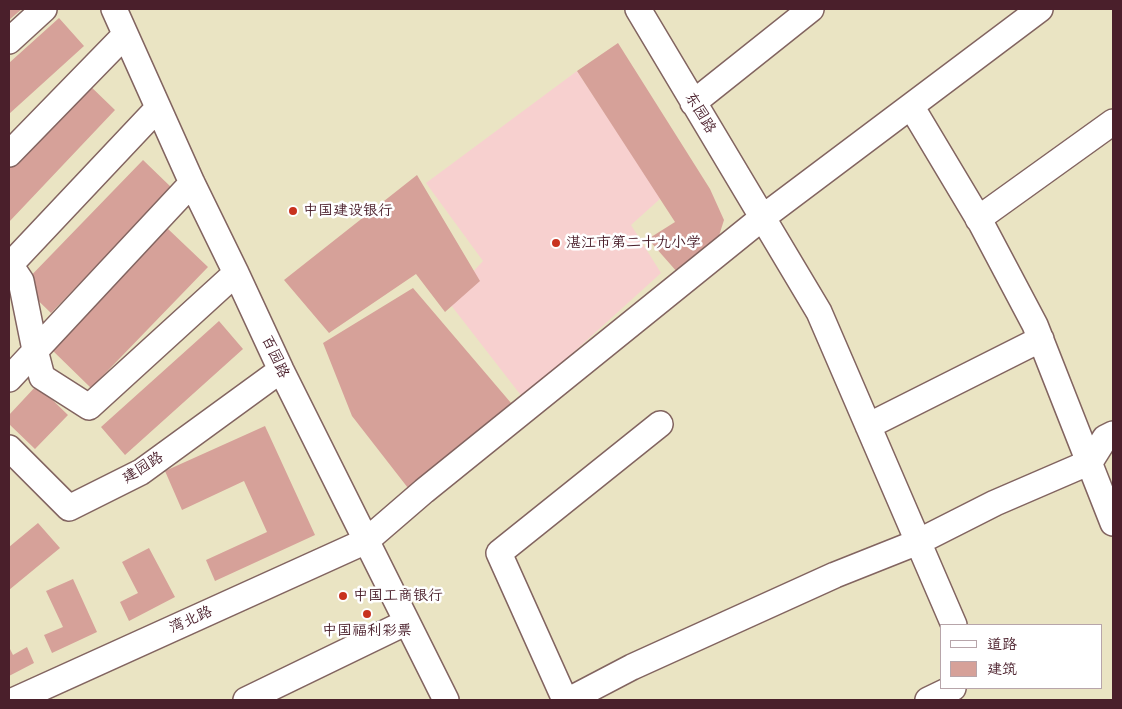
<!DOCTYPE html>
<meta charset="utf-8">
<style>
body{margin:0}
#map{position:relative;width:1122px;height:709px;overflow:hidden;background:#eae4c3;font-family:"Shantell Sans","LXGW WenKai TC",sans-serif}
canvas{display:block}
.frame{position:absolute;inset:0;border:10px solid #4a1f2b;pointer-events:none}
.legend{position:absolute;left:940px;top:624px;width:162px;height:65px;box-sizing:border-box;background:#fff;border:1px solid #b7a5aa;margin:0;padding:6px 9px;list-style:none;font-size:15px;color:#4a1f2b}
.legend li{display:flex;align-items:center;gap:10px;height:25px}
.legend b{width:25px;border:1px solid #b7a5aa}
</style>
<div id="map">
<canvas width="1122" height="709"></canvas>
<div class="frame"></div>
<ul class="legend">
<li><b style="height:6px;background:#fff"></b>道路</li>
<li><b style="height:14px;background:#d6a199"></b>建筑</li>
</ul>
</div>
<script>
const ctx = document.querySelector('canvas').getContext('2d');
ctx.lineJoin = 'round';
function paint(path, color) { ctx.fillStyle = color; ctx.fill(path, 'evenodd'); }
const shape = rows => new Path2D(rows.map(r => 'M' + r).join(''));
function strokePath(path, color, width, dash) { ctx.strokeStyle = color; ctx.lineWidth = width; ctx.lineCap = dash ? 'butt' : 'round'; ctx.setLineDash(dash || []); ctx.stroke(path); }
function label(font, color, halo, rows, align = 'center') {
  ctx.font = font + ' "Shantell Sans","LXGW WenKai TC",sans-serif'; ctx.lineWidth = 5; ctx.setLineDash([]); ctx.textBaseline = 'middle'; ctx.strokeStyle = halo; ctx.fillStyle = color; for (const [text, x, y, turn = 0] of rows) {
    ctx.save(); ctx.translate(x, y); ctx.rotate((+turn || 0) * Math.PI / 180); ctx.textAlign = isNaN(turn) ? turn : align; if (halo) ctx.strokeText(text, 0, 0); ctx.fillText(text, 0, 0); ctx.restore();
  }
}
paint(shape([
 [577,71,661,198,631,225,661,273,523,398,447,300,483,261,426,183]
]), '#f7d0cf');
paint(shape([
 [9,9,22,9,9,20],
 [59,18,84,46,9,114,9,63],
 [618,43,710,189,724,220,717,242,678,273,648,239,675,222,577,71],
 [85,81,115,110,9,222,9,160],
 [143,160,172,188,51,313,22,285],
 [417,175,480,281,445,312,416,274,329,333,284,280],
 [167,228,208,267,91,388,51,349],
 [413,288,517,410,408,488,352,416,323,343],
 [219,321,243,349,125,455,101,427],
 [37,385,68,415,35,449,9,424,9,415],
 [265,426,315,535,215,581,206,560,267,532,244,481,182,510,165,471],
 [38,523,60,548,9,590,9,547],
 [149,548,175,597,129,621,120,602,138,593,122,562],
 [73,579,97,632,52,653,44,635,63,627,46,591],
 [9,647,13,655,27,647,34,663,9,676]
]), '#d6a199');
const minor = shape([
 [114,9,192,183,236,273,281,370,446,700],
 [638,9,819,312,954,625],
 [9,41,44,9],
 [693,103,811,9],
 [911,106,981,223,1035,325,1113,523],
 [9,154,125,35],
 [978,219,1113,122],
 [9,263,21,281,35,350,42,377,89,407,236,273],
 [10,265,158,108],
 [9,379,192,183],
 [868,426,1041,339],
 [9,448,69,508,141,472,281,370],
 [15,700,366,541,424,491,762,218,1040,9],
 [246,700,407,622],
 [565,700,499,553,660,424],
 [569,700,632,667,835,575,918,542,995,503,1090,462,1105,438,1113,434],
 [928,700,953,688]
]);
strokePath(minor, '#826460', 28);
strokePath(minor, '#fff', 25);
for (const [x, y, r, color] of [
 [293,211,5,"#c8321e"],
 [556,243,5,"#c8321e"],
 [343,596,5,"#c8321e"],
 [367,614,5,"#c8321e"]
]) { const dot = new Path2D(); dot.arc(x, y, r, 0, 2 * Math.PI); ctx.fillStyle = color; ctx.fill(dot); strokePath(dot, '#fff', 2); }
label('15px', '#4a1f2b', '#fff', [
 ["东园路",700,113,59],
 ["百园路",275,357,65],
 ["建园路",143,468,-32],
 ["湾北路",191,620,-24]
]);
label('15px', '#4a1f2b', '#fff', [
 ["中国建设银行",303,211],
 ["湛江市第二十九小学",566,243],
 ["中国工商银行",353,596],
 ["中国福利彩票",367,631,"center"]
], 'left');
</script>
